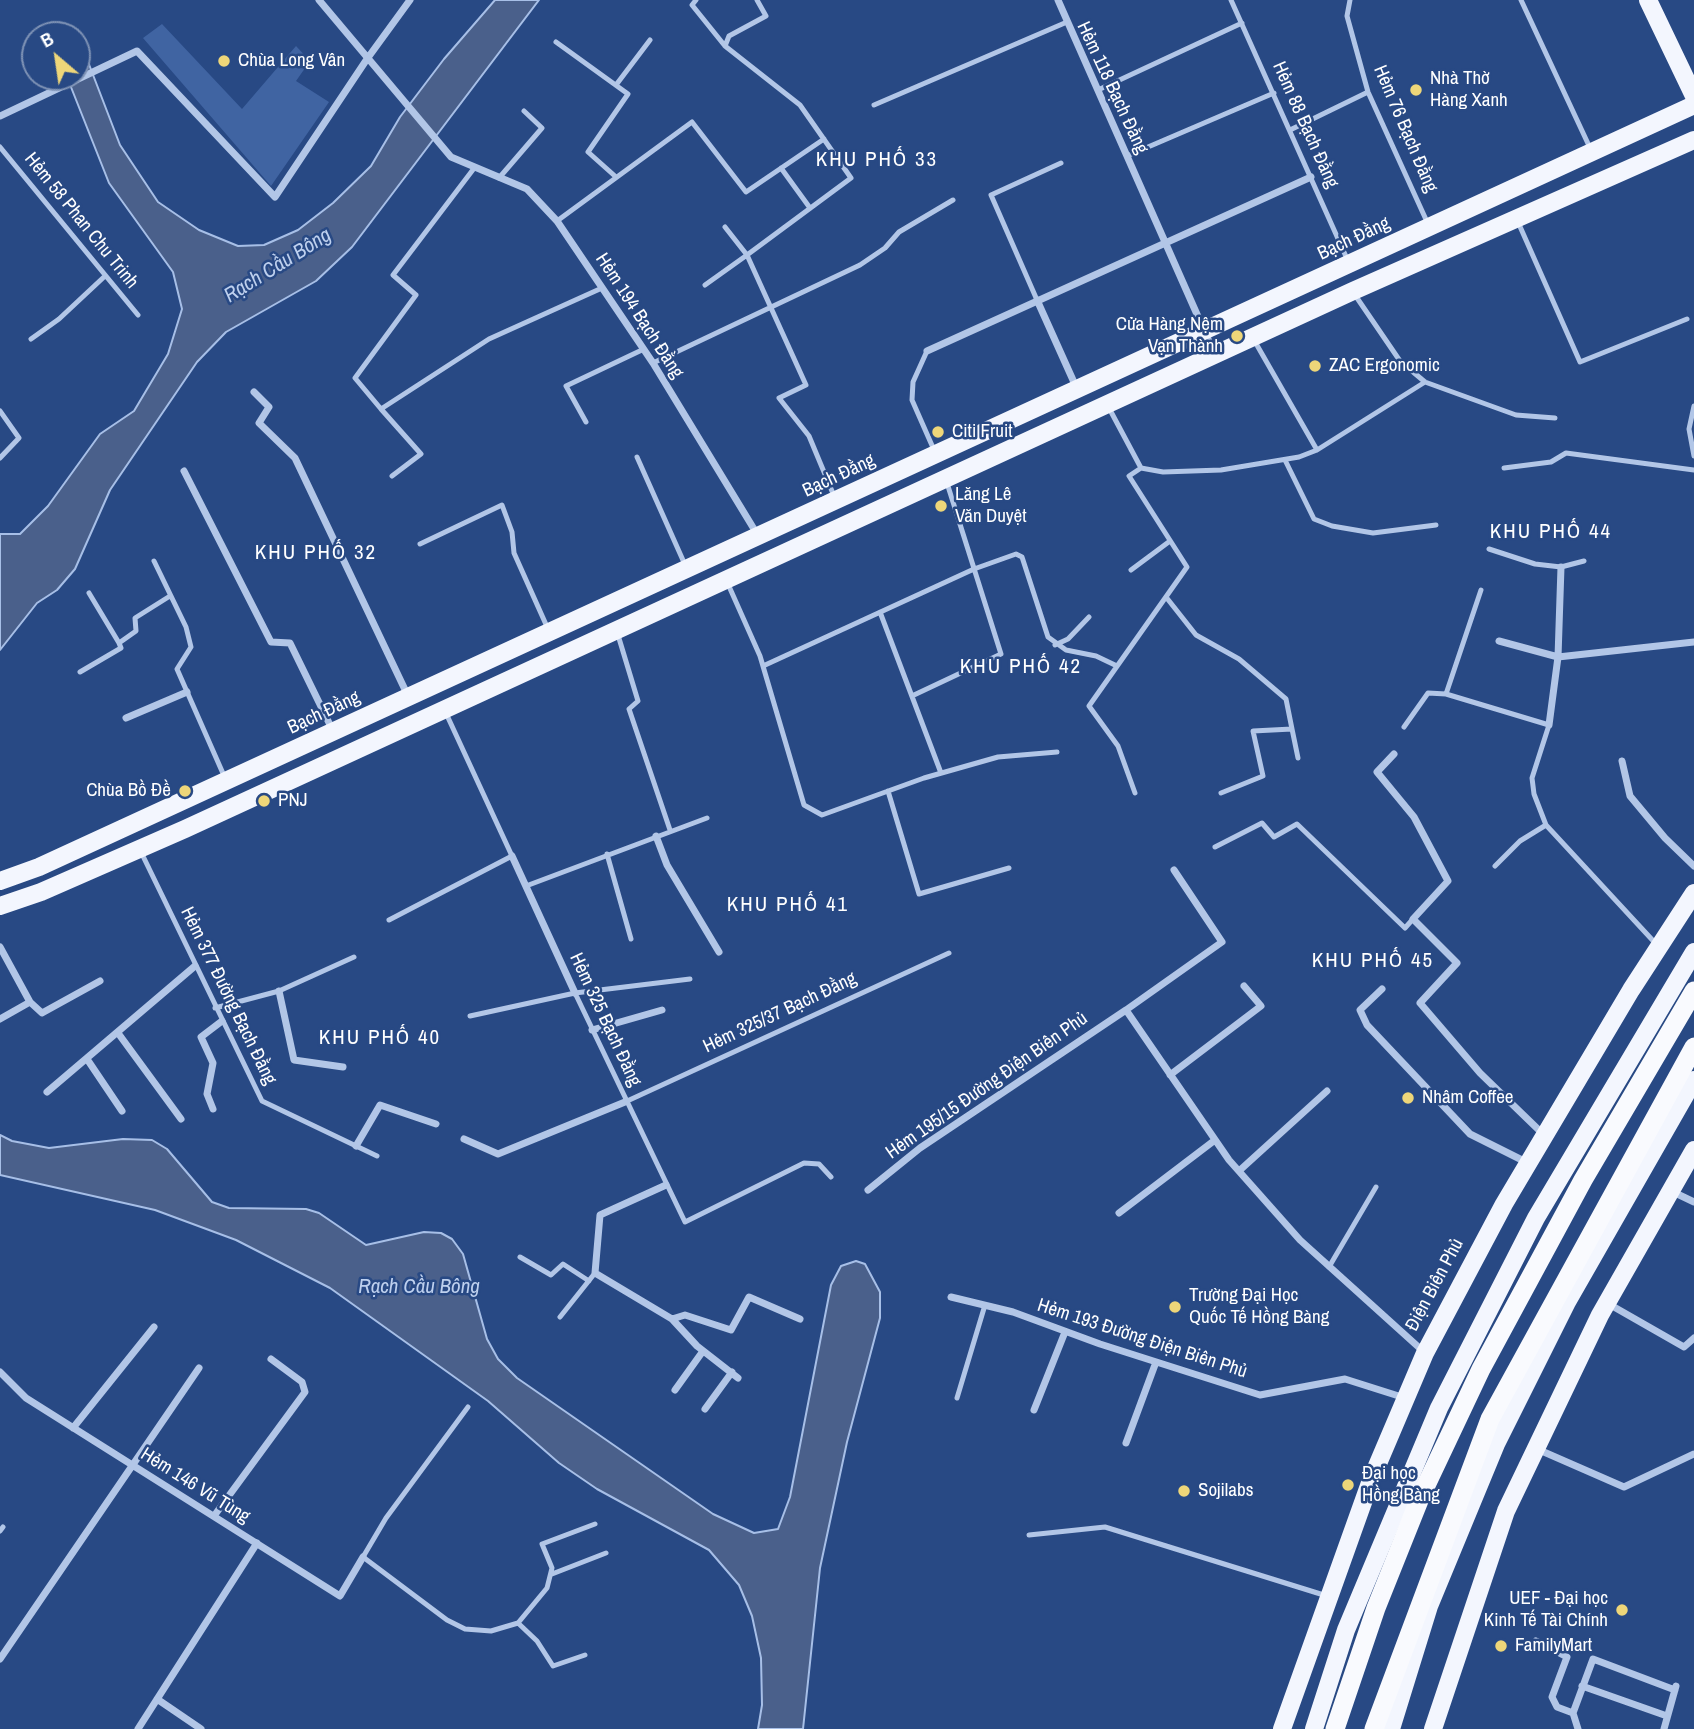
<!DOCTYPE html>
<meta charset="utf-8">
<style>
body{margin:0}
#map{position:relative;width:1694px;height:1729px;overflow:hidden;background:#284984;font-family:"Archivo Narrow",sans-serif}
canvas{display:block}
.north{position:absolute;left:21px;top:21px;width:70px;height:70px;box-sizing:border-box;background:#284984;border:2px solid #7e92b5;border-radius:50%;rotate:331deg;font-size:19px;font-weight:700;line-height:28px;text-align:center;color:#fff}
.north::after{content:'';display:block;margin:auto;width:24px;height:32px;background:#eed679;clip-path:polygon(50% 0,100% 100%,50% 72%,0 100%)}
</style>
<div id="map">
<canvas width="1694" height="1729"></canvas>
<div class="north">B</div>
</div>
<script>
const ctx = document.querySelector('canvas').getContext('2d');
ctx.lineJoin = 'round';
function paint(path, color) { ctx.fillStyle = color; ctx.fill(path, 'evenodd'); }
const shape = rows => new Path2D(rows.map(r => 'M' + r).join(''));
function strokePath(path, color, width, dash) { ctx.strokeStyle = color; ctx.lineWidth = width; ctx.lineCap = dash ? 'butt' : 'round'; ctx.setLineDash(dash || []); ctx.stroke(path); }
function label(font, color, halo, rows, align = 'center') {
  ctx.font = font + ' "Archivo Narrow",sans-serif'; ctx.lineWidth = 5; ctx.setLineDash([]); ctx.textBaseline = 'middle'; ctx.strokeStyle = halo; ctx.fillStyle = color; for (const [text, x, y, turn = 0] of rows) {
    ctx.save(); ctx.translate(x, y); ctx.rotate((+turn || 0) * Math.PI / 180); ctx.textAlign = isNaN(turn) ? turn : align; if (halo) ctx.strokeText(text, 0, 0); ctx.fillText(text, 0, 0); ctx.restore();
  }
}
paint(shape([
 [162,24,242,109,296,46,310,61,296,81,329,102,271,186,143,38]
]), '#4064a2');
const water = shape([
 [495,0,539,0,352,247,316,281,226,332,197,362,110,490,75,569,57,590,37,603,0,650,0,534,20,534,48,506,100,434,134,411,168,354,182,309,173,272,109,183,67,77,77,77,77,59,85,54,120,145,158,202,199,230,238,246,264,245,298,230,333,203,371,166,400,117,444,59,495,0],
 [0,1135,12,1141,49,1148,123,1139,152,1140,167,1149,212,1202,229,1208,306,1209,319,1213,366,1245,424,1232,441,1233,452,1239,463,1254,487,1339,498,1359,517,1378,713,1514,754,1533,778,1529,790,1497,831,1285,841,1266,856,1261,865,1264,880,1292,880,1318,847,1442,820,1568,803,1729,758,1729,762,1705,761,1658,752,1616,739,1585,709,1550,597,1489,559,1463,488,1401,330,1288,236,1240,155,1210,0,1175,0,1135]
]);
paint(water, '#4a608b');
strokePath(water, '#a7bfe7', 2);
strokePath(shape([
 [696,0,692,5,725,46,800,105,851,178,747,255,806,385,779,398,809,436,834,496],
 [1231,0,1348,261],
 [1350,0,1347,16,1368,92,1428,224],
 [1521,0,1591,150],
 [556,42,628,94,588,152,616,177],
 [725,46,729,36,766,16,757,0],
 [616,85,650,40],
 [1098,90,1242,23],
 [874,105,1067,22],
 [1290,130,1368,92],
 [0,147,138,315],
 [1127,156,1274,93],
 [781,168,810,208],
 [499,178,542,128,524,111],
 [557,221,692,122,746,192,824,139],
 [1518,222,1580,362,1687,319],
 [705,285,747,255,725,227],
 [1355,295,1400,361,1425,382,1516,415,1555,418],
 [1037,300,991,195,1061,163],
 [31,339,59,319,105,276],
 [927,351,913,382,912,400,934,450],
 [653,363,860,265,885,248,899,232,953,200],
 [1694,406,1689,429,1694,456],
 [1109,408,1141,468,1129,476,1187,567,1089,706,1118,746,1135,793],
 [381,409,355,378,416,295,393,275,475,167],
 [0,411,19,438,0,458],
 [586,422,566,386,644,349],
 [1317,450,1425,382],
 [637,457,686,567],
 [1285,460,1314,519,1332,526,1373,533,1436,525],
 [1141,468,1163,472,1221,470,1299,457,1317,450,1254,340],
 [1504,468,1551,462,1566,453,1694,470],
 [392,476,421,454,381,409,489,339,602,288],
 [420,544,502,505,512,532,514,553,548,629],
 [1489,549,1535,564,1561,567,1584,561],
 [154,561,186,627,191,647,177,669,225,778],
 [1131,570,1170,541],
 [728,584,760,656,804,805,822,815,924,778,998,757,1057,752],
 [1481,590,1446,694,1549,725,1532,778,1534,794,1546,825,1657,945],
 [89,593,119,643],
 [1166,597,1196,635,1239,659,1286,699,1292,729,1253,731,1263,776,1221,793],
 [880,612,941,773],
 [618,635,638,701,629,709,670,830],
 [1055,645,1068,639,1089,617],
 [763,666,974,569,1016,554,1022,557,1048,637,1066,650,1096,656,1117,666],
 [80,672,121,648,119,643,136,631,135,618,170,596],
 [914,695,1001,654,947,483],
 [1404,727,1428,693,1446,694],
 [1292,729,1298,758],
 [888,791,919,894,1009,868],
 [1215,847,1262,823,1274,837,1297,824,1405,928,1413,919],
 [141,852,262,1101,377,1156],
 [607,854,631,939],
 [1495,866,1520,841,1546,825],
 [526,886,707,818],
 [389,920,512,856,445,711],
 [575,993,685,1222,804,1163,819,1164,831,1177],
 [215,1008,279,991,354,957],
 [470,1016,575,993,690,979],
 [625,1102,949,953],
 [520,1257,551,1275,563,1264,589,1281],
 [1329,1267,1376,1187],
 [560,1317,595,1273],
 [957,1398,985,1305],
 [468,1407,386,1518,363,1557,447,1620,465,1629,491,1631,518,1623,547,1588,552,1568,542,1544,595,1524],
 [0,1531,3,1527],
 [1029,1535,1105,1527,1327,1596],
 [552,1574,606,1553],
 [518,1623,537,1641,553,1666,585,1655]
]), '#b2c6e7', 5);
strokePath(shape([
 [319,0,451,157,527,189,557,221,653,363,757,534],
 [1058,0,1215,355],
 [0,116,137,51,275,197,367,59,410,0],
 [1037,300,1077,389],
 [927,351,1311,177],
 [254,392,269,407,259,423,295,458,408,696],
 [184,471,271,642,290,643,333,731],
 [1499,641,1558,657,1694,642],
 [126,718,187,692],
 [1549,725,1558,657,1561,567],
 [1394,754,1377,772,1414,817,1448,881,1413,919,1457,963,1420,1003,1480,1073,1544,1135],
 [1622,761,1630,796,1665,838,1694,866],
 [656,836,667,865,719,952],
 [512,856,575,993],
 [1174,870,1222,942,1126,1010,1229,1160,1300,1240,1424,1352],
 [0,947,30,1002,0,1019],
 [1382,989,1360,1010,1367,1025,1470,1134,1528,1163],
 [279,991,294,1060,343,1067],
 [30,1002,42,1013,100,981],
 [592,1030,662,1010],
 [118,1033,181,1119],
 [87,1059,122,1111],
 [1170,1075,1261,1006,1244,986],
 [47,1092,195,966],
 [213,1109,207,1094,213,1063,201,1037,222,1021],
 [464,1139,498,1154,625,1102],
 [356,1146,380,1105,436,1124],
 [1239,1171,1327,1091],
 [666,1185,600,1215,595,1273,672,1319,697,1346,738,1378],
 [868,1190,920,1148,1126,1010],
 [1671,1191,1694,1202],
 [1119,1213,1215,1140],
 [951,1297,1013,1312,1100,1344,1260,1395,1345,1379,1405,1398],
 [1607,1303,1684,1347,1694,1338],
 [672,1319,685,1315,731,1330,749,1297,800,1319],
 [0,1372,26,1398,340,1596,363,1557],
 [675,1390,703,1351],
 [705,1409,732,1372],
 [1034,1410,1065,1332],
 [73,1428,154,1327],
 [1126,1443,1156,1362],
 [1537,1449,1624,1487,1694,1454],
 [214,1516,305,1392,302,1382,271,1359],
 [1536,1641,1567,1657,1552,1697,1557,1707,1573,1713],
 [0,1659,199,1368],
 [1582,1686,1667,1716],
 [157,1699,201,1729],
 [138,1729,257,1543],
 [1578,1729,1573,1713,1593,1659,1675,1690],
 [1664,1729,1676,1686]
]), '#b2c6e7', 7);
strokePath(shape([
 [1648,0,1694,96],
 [0,881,39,867,1694,105],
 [0,906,41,892,185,829,1353,291,1694,140],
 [1282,1729,1371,1480,1425,1353,1504,1204,1631,990,1694,893],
 [1314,1729,1346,1630,1439,1408,1536,1218,1694,952],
 [1391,1729,1429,1606,1496,1444,1567,1302,1694,1080],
 [1433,1729,1506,1511,1600,1315,1694,1150]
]), '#f3f6fe', 18);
strokePath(shape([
 [1335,1729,1376,1608,1420,1498,1481,1369,1583,1180,1694,991],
 [1374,1729,1490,1419,1694,1047]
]), '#f9fafe', 19);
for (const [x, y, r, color] of [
 [224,61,7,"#eed679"],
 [1416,90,7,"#eed679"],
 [1237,336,7,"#eed679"],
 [1315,366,7,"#eed679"],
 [938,432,7,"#eed679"],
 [941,506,7,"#eed679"],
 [185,791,7,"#eed679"],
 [264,801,7,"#eed679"],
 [1408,1098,7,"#eed679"],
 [1175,1307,7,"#eed679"],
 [1348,1485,7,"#eed679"],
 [1184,1491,7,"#eed679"],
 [1622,1610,7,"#eed679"],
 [1501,1646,7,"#eed679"]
]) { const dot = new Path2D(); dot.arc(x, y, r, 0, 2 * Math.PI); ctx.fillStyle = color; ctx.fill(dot); strokePath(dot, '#284984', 2.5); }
label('19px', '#fff', '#284984', [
 ["Chùa Long Vân",238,61],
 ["Nhà Thờ",1430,79],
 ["Hàng Xanh",1430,101],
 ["Cửa Hàng Nệm",1223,325,"right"],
 ["Vạn Thành",1223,347,"right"],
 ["ZAC Ergonomic",1329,366],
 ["Citi Fruit",952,432],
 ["Lăng Lê",955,495],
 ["Văn Duyệt",955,517],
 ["Chùa Bồ Đề",171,791,"right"],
 ["PNJ",278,801],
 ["Nhâm Coffee",1422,1098],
 ["Trường Đại Học",1189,1296],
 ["Quốc Tế Hồng Bàng",1189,1318],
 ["Đại học",1362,1474],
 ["Hồng Bàng",1362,1496],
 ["Sojilabs",1198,1491],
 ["UEF - Đại học",1608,1599,"right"],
 ["Kinh Tế Tài Chính",1608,1621,"right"],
 ["FamilyMart",1515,1646]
], 'left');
label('19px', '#fff', '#284984', [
 ["Hẻm 118 Bạch Đằng",1112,88,65],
 ["Hẻm 88 Bạch Đằng",1305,125,66],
 ["Hẻm 76 Bạch Đằng",1405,129,67],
 ["Hẻm 58 Phan Chu Trinh",81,221,51],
 ["Bạch Đằng",1354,239,-25],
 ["Hẻm 194 Bạch Đằng",639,316,57],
 ["Bạch Đằng",839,476,-25],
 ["Bạch Đằng",324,713,-25],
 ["Hẻm 377 Đường Bạch Đằng",228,996,64],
 ["Hẻm 325/37 Bạch Đằng",780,1013,-25],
 ["Hẻm 325 Bạch Đằng",605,1020,65],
 ["Hẻm 195/15 Đường Điện Biên Phủ",987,1086,-35],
 ["Điện Biên Phủ",1435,1285,-62],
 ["Hẻm 193 Đường Điện Biên Phủ",1142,1339,18],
 ["Hẻm 146 Vũ Tùng",195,1486,32]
]);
ctx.letterSpacing = '2px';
label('21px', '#fff', '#284984', [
 ["KHU PHỐ 33",877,160],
 ["KHU PHỐ 44",1551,532],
 ["KHU PHỐ 32",316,553],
 ["KHU PHỐ 42",1021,667],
 ["KHU PHỐ 41",788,905],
 ["KHU PHỐ 45",1373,961],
 ["KHU PHỐ 40",380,1038]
]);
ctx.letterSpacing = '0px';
label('italic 21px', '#bed0ee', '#284984', [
 ["Rạch Cầu Bông",278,266,-32],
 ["Rạch Cầu Bông",419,1287]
]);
</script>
